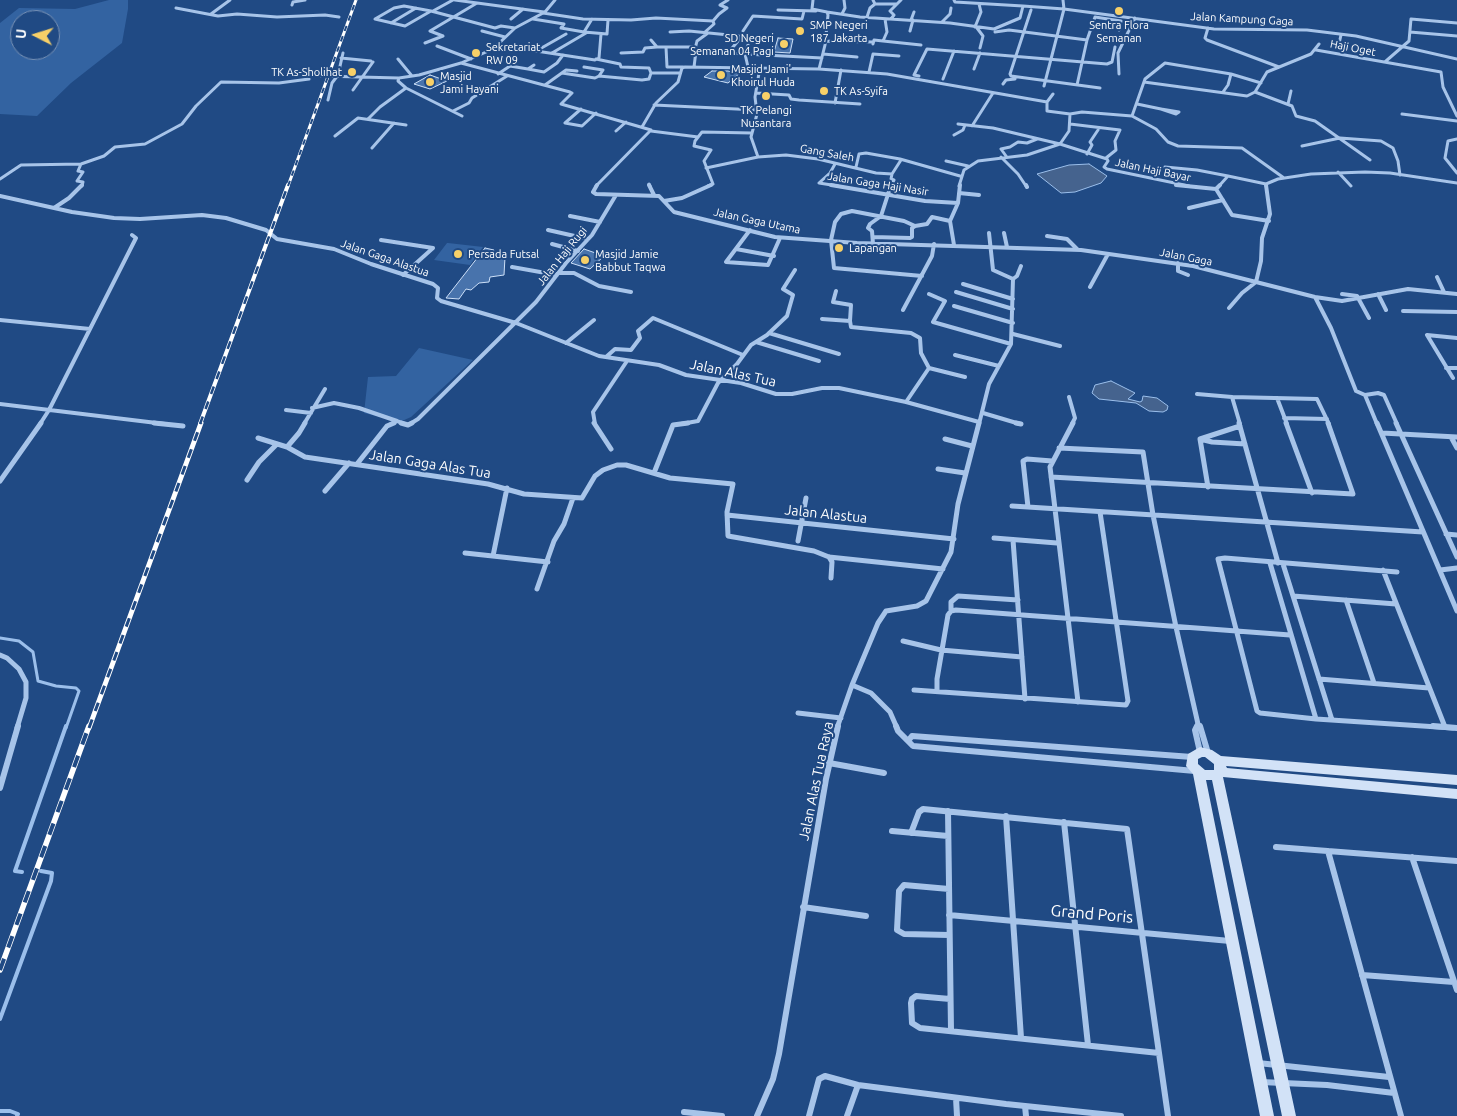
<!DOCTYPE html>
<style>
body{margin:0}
#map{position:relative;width:1457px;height:1116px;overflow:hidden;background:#204a84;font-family:Ubuntu,sans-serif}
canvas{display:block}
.north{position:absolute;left:10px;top:10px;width:50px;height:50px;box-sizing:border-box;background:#204a84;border:1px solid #7992b5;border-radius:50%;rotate:275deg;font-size:14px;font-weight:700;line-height:20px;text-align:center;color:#fff}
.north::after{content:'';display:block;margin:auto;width:18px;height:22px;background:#f7d068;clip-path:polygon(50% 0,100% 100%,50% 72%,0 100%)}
</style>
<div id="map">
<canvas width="1457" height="1116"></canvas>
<div class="north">U</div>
</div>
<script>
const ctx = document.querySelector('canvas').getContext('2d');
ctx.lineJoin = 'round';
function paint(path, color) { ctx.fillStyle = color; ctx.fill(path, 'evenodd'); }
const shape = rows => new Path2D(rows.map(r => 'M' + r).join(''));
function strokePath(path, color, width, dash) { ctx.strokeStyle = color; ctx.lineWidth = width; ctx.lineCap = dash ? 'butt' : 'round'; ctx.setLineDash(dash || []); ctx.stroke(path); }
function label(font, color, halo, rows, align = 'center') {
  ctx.font = font + ' Ubuntu,sans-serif'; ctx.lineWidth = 4; ctx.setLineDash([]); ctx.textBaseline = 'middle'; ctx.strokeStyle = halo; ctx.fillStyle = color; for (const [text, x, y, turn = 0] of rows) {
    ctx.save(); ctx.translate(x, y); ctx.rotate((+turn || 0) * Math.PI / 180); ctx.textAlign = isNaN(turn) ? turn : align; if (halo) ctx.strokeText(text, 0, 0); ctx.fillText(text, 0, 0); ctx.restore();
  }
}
paint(shape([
 [109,0,128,0,128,9,122,43,71,83,37,116,0,114,0,23,19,8,75,9],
 [20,20,50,20,50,50,20,50],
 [447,243,448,243,483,247,470,265,434,260],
 [419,348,473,360,411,417,402,421,393,420,364,413,368,377,396,376]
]), '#3363a1');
const water = shape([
 [1089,164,1107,176,1101,183,1075,192,1061,193,1037,174,1069,165,1089,164],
 [1111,381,1135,393,1128,399,1140,402,1142,401,1143,396,1157,398,1168,406,1167,410,1163,412,1149,411,1136,403,1099,399,1092,393,1095,385,1111,381]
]);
paint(water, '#45638e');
strokePath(water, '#9bbfeb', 1);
strokePath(shape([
 [0,638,19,641,33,652,38,681,56,686,76,688,79,691,66,728]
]), '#9bbfeb', 3);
strokePath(shape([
 [22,872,15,871,66,726],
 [0,1019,51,881,52,873,41,871],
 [0,1111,10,1111,18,1114,17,1116]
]), '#9bbfeb', 4);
const building = shape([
 [778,38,793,39,790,53,774,52,778,38],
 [712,71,728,71,739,74,728,83,704,77,712,71],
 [430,75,447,81,430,89,414,84,430,75],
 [485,248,494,250,489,257,505,257,504,275,490,277,489,282,479,283,471,290,466,289,459,299,446,298,485,248],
 [584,249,604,256,590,269,571,263,584,249]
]);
paint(building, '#4873ac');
strokePath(building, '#ccdff7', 1);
strokePath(shape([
 [455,0,544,12],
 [813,0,812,9,827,12,828,15,825,45,819,69],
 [954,0,955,2,1023,6],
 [875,4,897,4],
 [292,5,293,2,305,0],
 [404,6,431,11,405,26,375,19,394,8,404,6],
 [176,8,218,16,237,14,277,17,325,15,339,17],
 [778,10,816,11],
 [1031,10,1010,74,1011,76,1100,88],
 [431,11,495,28,501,26,515,28],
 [433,11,453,0],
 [827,12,860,17,950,23,994,29,1020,18,1023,6,1064,9,1214,29,1307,30,1356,36,1457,59],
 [543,13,583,19,631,20,656,18,713,21],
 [211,14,230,0],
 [842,14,845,8,844,0],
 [867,17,870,8,875,4,873,0],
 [511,19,523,9],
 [533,19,564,24,561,28,584,32],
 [592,19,584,32,607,34,608,20],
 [891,19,894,15,890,11,901,0],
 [911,20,914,12],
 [942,22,950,14,951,8],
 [391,23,416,8],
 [975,27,981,12,979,4],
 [977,28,983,36,980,48],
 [1208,28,1205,38,1207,40,1279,67],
 [482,31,505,37],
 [743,31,753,16,802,19,804,11],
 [910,31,913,20],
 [670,32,689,31,739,36,738,41,728,53],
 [705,32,714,24,713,21,719,14,727,8,720,5,728,0],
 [995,32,1009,30,1087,40,1077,85],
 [1410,32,1457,36],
 [651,40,657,47,694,47],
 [1087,40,1095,17,1121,21,1119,30],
 [826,41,873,42],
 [883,41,921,45],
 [425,43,443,36,430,31,477,3],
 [873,44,874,40,883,41,887,32,885,19],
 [497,45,595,60,599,58,601,34],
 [748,45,745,54,822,58],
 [437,46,471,59],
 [666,47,667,67,683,67],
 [1338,48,1341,35],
 [695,49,697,41,708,33],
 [538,50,566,34],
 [1316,50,1441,72,1443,87,1457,116],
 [552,53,586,33],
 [621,53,643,52,645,48,657,47],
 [823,54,857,57],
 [341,58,371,61],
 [398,59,412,76],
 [596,59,620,64,621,67,649,68,651,73],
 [1386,61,1409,41,1411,19,1457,23],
 [461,63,570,92,572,93,561,104,651,130,596,186],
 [584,67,603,70,599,76,642,80,649,79,651,73,680,73],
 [694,67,696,51,745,54,748,67],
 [528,69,544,72,557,63,563,55],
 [974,69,980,53],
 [869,72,873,54,899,56],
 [562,73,595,78,599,76],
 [498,74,510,66,528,69,534,65],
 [1119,74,1118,53,1135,18],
 [1231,74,1261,83],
 [321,76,399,78,419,75,461,63,493,49,515,28,545,12,555,0],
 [919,76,914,75,927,49,1107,64,1112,62,1115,47],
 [399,78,398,81,406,88,462,116],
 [943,79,954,51],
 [1144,82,1247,96,1255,92,1267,72,1311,54,1319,44],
 [1003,84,1006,80,1015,79],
 [545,85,566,70,577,71],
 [1044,86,1064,9,1063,0],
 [353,90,373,62],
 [1255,92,1292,106,1296,116,1315,121,1370,160],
 [756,93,789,95,791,99,799,100,860,104],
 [328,100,332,83,338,75,343,53],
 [1047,102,1053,94],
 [835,103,841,70],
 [1137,104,1161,109],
 [1288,104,1291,91],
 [654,105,757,110],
 [581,109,565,123,582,126,596,113],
 [1161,109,1179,112,1176,114,1161,109],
 [453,111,469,103,472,98,507,76],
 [1070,114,1082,112,1132,116,1145,79,1165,63,1231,74,1228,85,1223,92],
 [1402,114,1457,121],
 [1132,116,1156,129,1168,142,1178,146,1242,148,1284,178],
 [368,119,380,107,406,88],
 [958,124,993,128,1060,144,1107,159,1108,161,1104,167,1107,169,1189,186],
 [1070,124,1120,130,1115,141,1116,150,1106,158],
 [972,126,993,93],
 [642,127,656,103,678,82,682,68,685,67,819,69,887,74,1047,102,1047,111,1070,114],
 [616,131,626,122],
 [651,131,698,137],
 [954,135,963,130,965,125],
 [335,136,358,118,406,125],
 [1457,139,1448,141,1445,158,1457,173],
 [1302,146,1340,138,1381,141,1393,148,1398,161,1400,175],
 [372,148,394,123],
 [1087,154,1092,145,1090,142,1098,130],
 [1006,156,1001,149,1010,147,1018,142,1027,143,1037,139],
 [758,157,786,155,818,159,876,173,892,174],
 [1001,157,1018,174,1026,186],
 [946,161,968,166],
 [81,164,78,171,83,172,77,181,83,182,82,186],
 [835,164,830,173,819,183,838,186],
 [856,167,859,154,866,153,900,159,960,176],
 [1165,167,1197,170,1228,176],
 [706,168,758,157,751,137,757,114,755,97,760,67],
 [1338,172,1351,186],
 [0,179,21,165,81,164,104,156,115,147,145,144,182,124,196,106,221,82,279,83,309,79],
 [649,184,650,186],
 [1266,184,1278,179,1311,174,1365,172,1390,173,1457,183],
 [1266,184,1266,186],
 [708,186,713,184,704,161,711,150,694,146,695,141,702,132,752,133],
 [891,186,894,180,891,179,892,174,901,160],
 [959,186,964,170,978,161,1027,155,1060,144,1069,131,1070,114],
 [1219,186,1228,176,1266,184]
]), '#a7c4e9', 3);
strokePath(shape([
 [597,185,593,192,596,194,659,196,674,212,775,237,857,243,1081,250,1193,266,1315,297,1342,301,1408,289,1457,294],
 [649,185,654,195],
 [831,185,925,201,958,203],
 [1026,185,1027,187],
 [1176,185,1216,189,1220,185],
 [1216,189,1232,215,1269,221],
 [959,193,979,195],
 [0,196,72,212,114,218,140,219,202,215,226,218,266,230,277,239,334,249,371,264,433,284,438,288,437,298,441,301,516,323,599,356,659,365,686,375,741,383,776,394,792,394,822,388,839,388,906,402,979,422],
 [664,201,682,198,711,185],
 [54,208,69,198,82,185],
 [1189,208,1223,200],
 [570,216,600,222],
 [548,230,588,239],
 [750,230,726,262,768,265,780,238],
 [1004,233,1007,247],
 [1047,236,1067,239,1078,250],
 [873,237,910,238,912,237,912,228,915,226],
 [381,240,433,248,403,275],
 [552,244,578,251],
 [873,244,872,231,868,228,870,224,881,216,891,185],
 [954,245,950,221,958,203,960,185],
 [736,249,774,256],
 [1178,263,1178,271,1188,275],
 [512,267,557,275],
 [559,273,574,273,599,286,631,292],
 [922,276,834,268,831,240,835,222,841,214,852,211,904,221,915,226,927,224,932,217,950,221],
 [1437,277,1444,292],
 [1013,279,1017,276,1021,266],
 [963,284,1013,299],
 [1090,287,1108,254],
 [956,292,1013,309],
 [929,294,945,301,933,322,1011,344],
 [1342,294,1357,296,1369,318],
 [1378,294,1386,310],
 [1315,297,1331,328,1356,391,1365,395,1378,393,1384,395,1397,424],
 [954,306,1013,323],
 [1229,308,1242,293,1256,282,1261,261,1262,238,1270,214,1266,185],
 [903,310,932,256,934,244],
 [1403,311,1457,312],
 [822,319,850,321,851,305,833,302,836,291],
 [0,320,90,329],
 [850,321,851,327,911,333,920,338,921,353,929,368,906,402],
 [769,333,839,354],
 [1013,334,1060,346],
 [756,342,819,361],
 [566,343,594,320],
 [955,355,999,366],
 [606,357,615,349,631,350,640,338,638,331,653,318,743,355],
 [929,368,965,377],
 [1446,368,1457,368],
 [1453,378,1427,335,1457,338],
 [1197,394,1232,397,1317,399,1329,424],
 [1365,395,1377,424],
 [1069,397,1075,418,1072,424],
 [1232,397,1240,424],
 [1277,398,1287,424],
 [0,404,165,424],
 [312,408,334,403,359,408,397,421],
 [286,410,311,413],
 [983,413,1020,424],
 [1284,418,1327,419],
 [40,424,49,410,136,238,132,235],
 [304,424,325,389],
 [391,424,397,421,405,424],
 [410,424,418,419,536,302,566,263,592,235,616,195],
 [595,424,593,412,627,361],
 [681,424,698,421,718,383,737,364,751,345,767,335,787,316,793,295,783,289,795,270],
 [979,424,989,384,1011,344,1013,279,993,270,989,233]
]), '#a7c4e9', 4);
strokePath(shape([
 [154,423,183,426],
 [401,423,408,425,412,423],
 [594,423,611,449],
 [1016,423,1021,424],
 [1073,423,1050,467,1078,702],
 [1239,423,1278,563],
 [1286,423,1312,493],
 [1377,423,1457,611],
 [1396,423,1457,557],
 [1382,433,1457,437],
 [1451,437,1457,448],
 [258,438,287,447,305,457,488,484,524,494,582,498,595,476,603,470,617,465,626,465,670,478,733,484,727,512,728,536,814,551,829,557,943,569],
 [945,439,972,446],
 [1200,439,1212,442,1245,444],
 [287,447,299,433,305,423],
 [1059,448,1143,452,1153,515,1176,627,1198,724,1200,728],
 [357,464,387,426,394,423],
 [938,469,965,473],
 [654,473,673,425,688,423],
 [1051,477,1353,494,1328,423],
 [247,480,259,462,277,444],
 [0,481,41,423],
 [1208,487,1200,439,1240,426],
 [325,491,349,463],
 [1012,506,1423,532],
 [1028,507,1023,461,1027,459,1052,461],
 [727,515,954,539],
 [1446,534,1457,535],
 [994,538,1057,543],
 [1013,540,1025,699],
 [798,541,806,498],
 [465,553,548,562],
 [493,556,507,488],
 [829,557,832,562,831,578],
 [1270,563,1316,719],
 [1283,564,1332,720],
 [1383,570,1445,727],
 [1440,570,1457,568],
 [1397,572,1225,558,1218,559,1257,711,1260,713,1316,719,1453,728],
 [537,589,554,541,564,524,573,498],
 [1293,596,1396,604],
 [1346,600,1374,683],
 [951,611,951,602,958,596,1018,600],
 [903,641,941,650,1022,657],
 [0,655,7,658,19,669,26,682,26,698,17,728],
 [1319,679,1429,688],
 [852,685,871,693,890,712,897,728],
 [914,690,1126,705,1128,701,1100,512],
 [937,691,937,679,948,615,951,611,956,610,1290,635],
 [798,713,841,718],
 [837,728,852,685,878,623,886,611,917,606,926,601,951,552,958,504,979,423],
 [1196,728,1198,724]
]), '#a7c4e9', 5);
strokePath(shape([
 [896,726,898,731,913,746,1195,771],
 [1197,726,1195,730,1200,752],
 [1200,726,1208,753],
 [1433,726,1457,728],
 [908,741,912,736,1192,757],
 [829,763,884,773],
 [0,788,18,726],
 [948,811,951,1030],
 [1006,816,1021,1038],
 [1064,822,1088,1045],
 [892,831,948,836],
 [911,833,919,812,923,809,1127,829,1168,1116],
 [1276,847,1457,861],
 [1328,851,1401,1116],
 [1412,857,1457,990],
 [949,889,904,885,899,891,897,930,904,934,949,935],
 [803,907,866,916],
 [949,915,1230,941],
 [1362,975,1454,982],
 [950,999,916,996,912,999,911,1003,912,1023,920,1028,1159,1053],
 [1258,1063,1389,1077],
 [1261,1082,1327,1085,1394,1093],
 [956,1098,957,1116],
 [1025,1106,1026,1116],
 [684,1112,722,1116],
 [757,1116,773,1079,779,1054,826,779,838,726],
 [809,1116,819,1079,825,1076,858,1085,1006,1104,1121,1116],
 [847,1116,858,1085]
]), '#a7c4e9', 6);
paint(shape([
 [1200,747,1212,750,1221,756,1457,775,1457,785,1226,766,1227,768,1457,789,1457,799,1223,777,1296,1116,1282,1116,1212,780,1206,780,1274,1116,1260,1116,1193,774,1186,766,1188,754,1200,747],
 [1202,757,1205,757,1214,764,1214,770,1205,770,1198,764,1198,759,1202,757]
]), '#d2e2f7');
const railFar3 = shape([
 [288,186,356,0]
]);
const railFar2 = shape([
 [200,424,288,185]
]);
const railFar1 = shape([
 [89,728,201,423]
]);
const rail = shape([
 [0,970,89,726]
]);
strokePath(railFar3, '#fff', 3);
strokePath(railFar2, '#fff', 4);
strokePath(railFar1, '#fff', 5);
strokePath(rail, '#fff', 5.5);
strokePath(railFar3, '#204a84', 2, [5.5]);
strokePath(railFar2, '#204a84', 2.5, [8]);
strokePath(railFar1, '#204a84', 3, [9]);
strokePath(rail, '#204a84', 4, [12]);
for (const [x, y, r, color] of [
 [1119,11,5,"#f7d068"],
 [800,31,5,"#f7d068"],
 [784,44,5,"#f7d068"],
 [476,53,5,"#f7d068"],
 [352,72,5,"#f7d068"],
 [721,75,5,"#f7d068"],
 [430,82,5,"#f7d068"],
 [824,91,5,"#f7d068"],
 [766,96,5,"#f7d068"],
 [839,248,5,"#f7d068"],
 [458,254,5,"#f7d068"],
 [585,260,5,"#f7d068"]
]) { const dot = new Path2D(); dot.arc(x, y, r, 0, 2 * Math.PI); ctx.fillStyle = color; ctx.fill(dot); strokePath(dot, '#204a84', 2); }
label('11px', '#fff', '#204a84', [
 ["Jalan Kampung Gaga",1242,19,3],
 ["Haji Oget",1353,48,11],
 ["Gang Saleh",827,153,10],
 ["Jalan Haji Bayar",1153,170,12],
 ["Jalan Gaga Haji Nasir",878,184,9],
 ["Jalan Gaga Utama",757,221,12],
 ["Jalan Haji Rugi",562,256,-51],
 ["Jalan Gaga",1186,257,11],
 ["Jalan Gaga Alastua",385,258,19]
]);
label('11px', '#fff', '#204a84', [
 ["SMP Negeri",810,25],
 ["187 Jakarta",810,38],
 ["Sentra Flora",1119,25,"center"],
 ["Semanan",1119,38,"center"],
 ["SD Negeri",774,38,"right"],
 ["Semanan 04 Pagi",774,51,"right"],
 ["Sekretariat",486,47],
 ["RW 09",486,60],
 ["Masjid Jami'",731,69],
 ["Khoirul Huda",731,82],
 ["TK As-Sholihat",342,72,"right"],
 ["Masjid",440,76],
 ["Jami Hayani",440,89],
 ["TK As-Syifa",834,91],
 ["TK Pelangi",766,110,"center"],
 ["Nusantara",766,123,"center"],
 ["Lapangan",849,248],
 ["Persada Futsal",468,254],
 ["Masjid Jamie",595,254],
 ["Babbut Taqwa",595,267]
], 'left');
label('14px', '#fff', '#204a84', [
 ["Jalan Alas Tua",733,373,12],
 ["Jalan Gaga Alas Tua",430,464,9],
 ["Jalan Alastua",826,514,6],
 ["Jalan Alas Tua Raya",816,781,-78]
]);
label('16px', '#fff', '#204a84', [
 ["Grand Poris",1092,914,5]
]);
</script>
